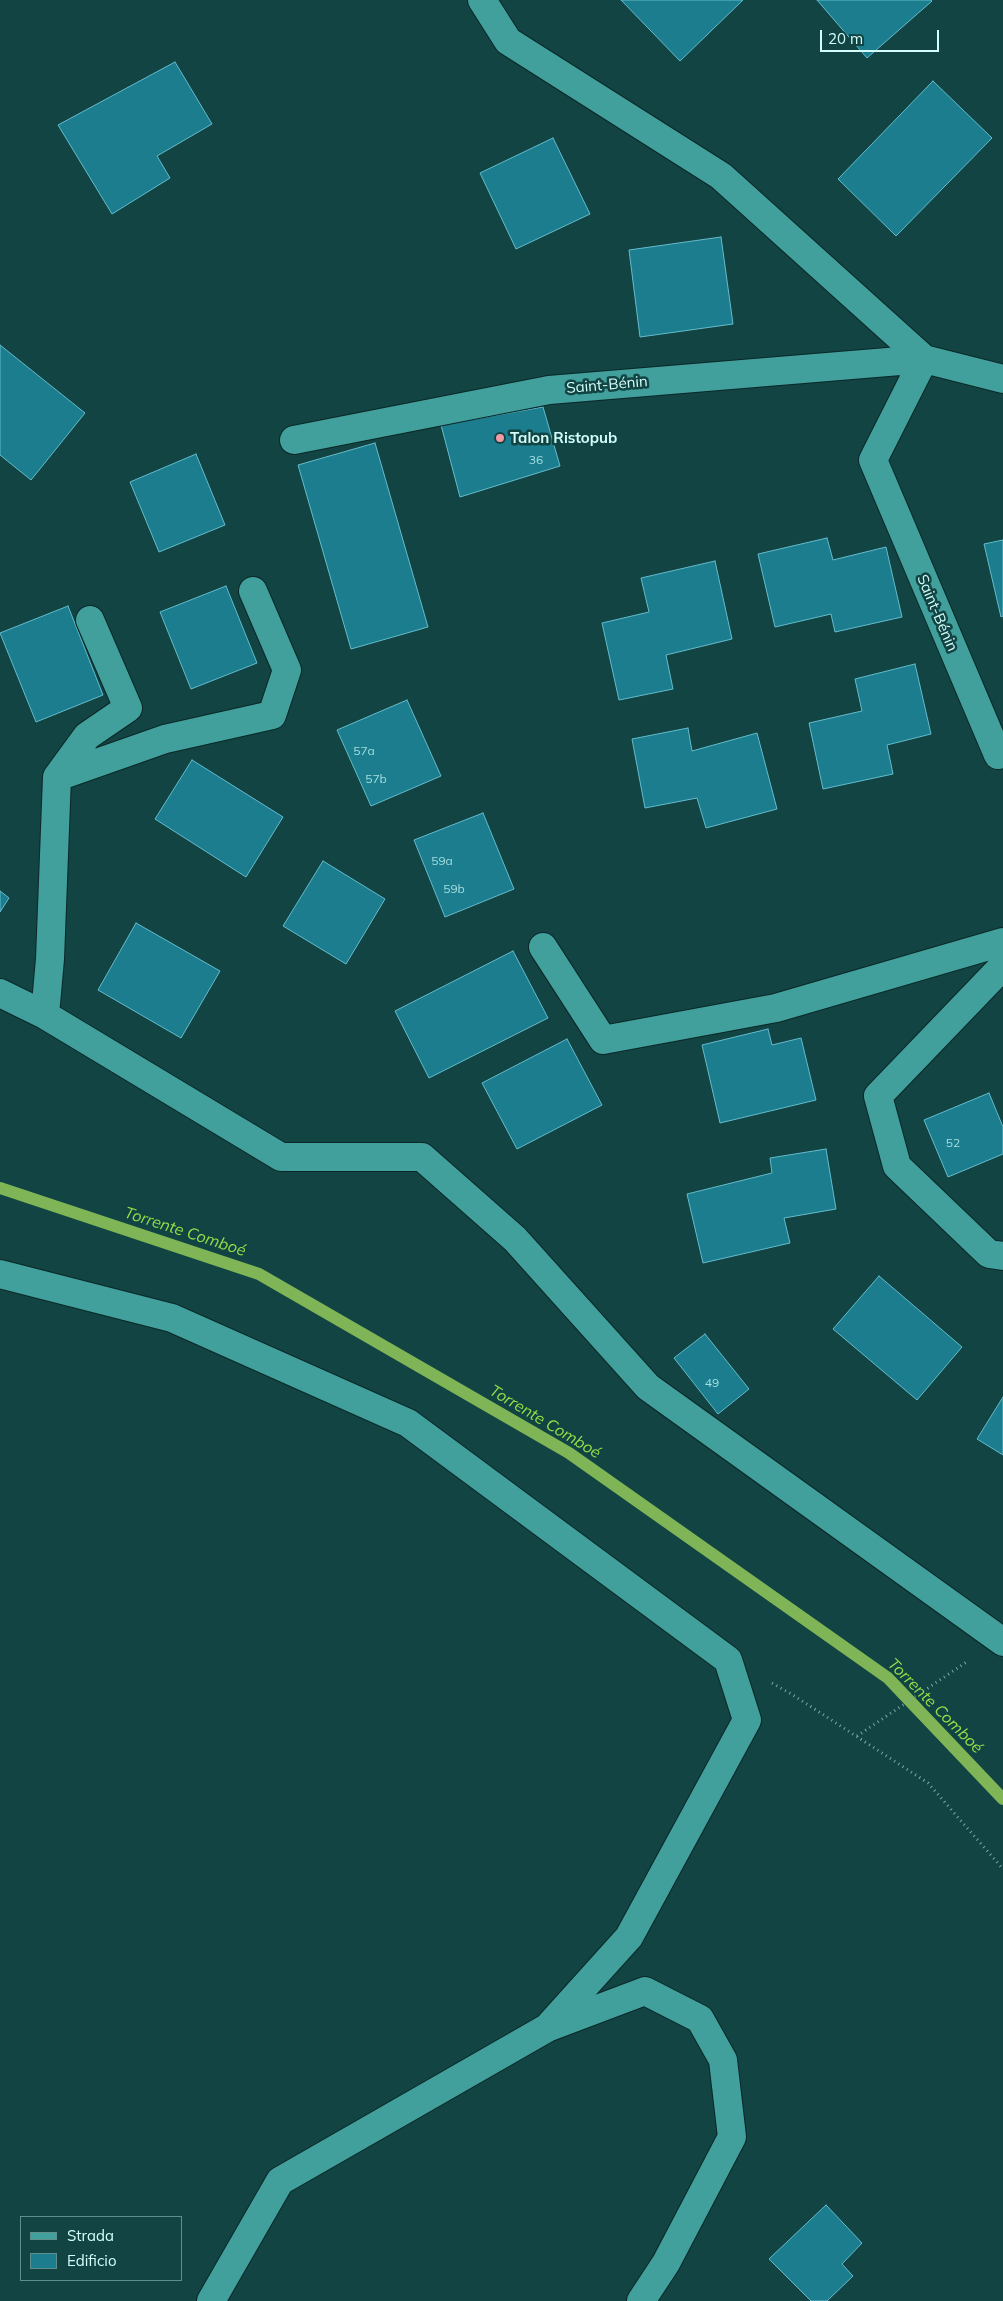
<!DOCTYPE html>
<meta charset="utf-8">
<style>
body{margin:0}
#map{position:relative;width:1003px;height:2301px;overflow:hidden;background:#114443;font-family:Mulish,sans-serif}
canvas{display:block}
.legend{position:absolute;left:20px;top:2216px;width:162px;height:65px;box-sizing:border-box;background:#114443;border:1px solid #5f8e8d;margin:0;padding:6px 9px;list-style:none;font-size:15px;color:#d3fefb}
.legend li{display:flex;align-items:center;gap:10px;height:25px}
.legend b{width:25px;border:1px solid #5f8e8d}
.scale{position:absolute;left:820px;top:30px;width:119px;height:22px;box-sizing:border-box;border:2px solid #d3fefb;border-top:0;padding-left:6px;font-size:15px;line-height:18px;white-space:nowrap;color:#d3fefb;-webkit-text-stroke:4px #114443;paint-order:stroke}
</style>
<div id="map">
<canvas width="1003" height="2301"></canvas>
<ul class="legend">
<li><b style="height:6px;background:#419f9c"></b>Strada</li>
<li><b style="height:14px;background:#1b7d8d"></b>Edificio</li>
</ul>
<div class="scale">20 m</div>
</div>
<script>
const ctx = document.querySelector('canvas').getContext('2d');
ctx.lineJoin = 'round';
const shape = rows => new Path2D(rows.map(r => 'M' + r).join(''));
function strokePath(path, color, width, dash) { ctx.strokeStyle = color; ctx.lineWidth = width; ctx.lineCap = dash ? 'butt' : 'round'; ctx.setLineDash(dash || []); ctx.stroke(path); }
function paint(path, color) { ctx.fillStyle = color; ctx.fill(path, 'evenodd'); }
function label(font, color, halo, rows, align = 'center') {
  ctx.font = font + ' Mulish,sans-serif'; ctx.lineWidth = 5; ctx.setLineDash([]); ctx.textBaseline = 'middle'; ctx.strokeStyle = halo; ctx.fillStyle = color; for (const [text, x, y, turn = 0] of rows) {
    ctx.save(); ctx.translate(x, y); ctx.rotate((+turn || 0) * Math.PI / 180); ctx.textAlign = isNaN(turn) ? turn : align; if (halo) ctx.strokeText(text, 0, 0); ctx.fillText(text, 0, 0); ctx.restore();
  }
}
strokePath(shape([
 [0,1188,259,1274,569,1453,888,1678,1003,1799]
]), '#7fb556', 12);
const building = shape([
 [621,0,743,0,680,61,621,0],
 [817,0,931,0,932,1,867,58,817,0],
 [175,62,212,124,157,156,170,178,112,214,58,125,175,62],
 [933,81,992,138,896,236,838,179,933,81],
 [553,138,590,214,516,249,480,173,553,138],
 [721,237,733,324,640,337,629,250,721,237],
 [0,345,85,413,31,480,0,455,0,345],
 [543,407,560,466,460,497,441,425,543,407],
 [375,443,428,627,351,649,298,465,375,443],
 [196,454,225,525,159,552,130,482,196,454],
 [827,538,833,560,886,547,902,617,835,632,831,614,775,627,758,554,827,538],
 [1003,540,1003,616,1001,617,984,544,1003,540],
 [715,561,732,639,666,655,673,689,619,700,602,623,649,612,641,578,715,561],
 [226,586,257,663,191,689,160,612,226,586],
 [68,606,103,695,36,722,0,633,68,606],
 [915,664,931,734,887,745,893,774,823,789,809,723,862,711,855,679,915,664],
 [407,700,441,776,371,806,337,730,407,700],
 [688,728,692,751,757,733,777,809,706,828,697,798,645,808,632,739,688,728],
 [192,760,283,817,246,877,155,819,192,760],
 [483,813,514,889,445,917,414,840,483,813],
 [323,861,385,899,346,964,283,926,323,861],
 [0,891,9,898,0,912,0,891],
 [136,923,220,971,181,1038,98,990,136,923],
 [513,951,548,1018,429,1078,395,1011,513,951],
 [768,1029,772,1045,801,1038,816,1100,720,1123,702,1045,768,1029],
 [567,1039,602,1105,517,1149,482,1083,567,1039],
 [989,1093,1003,1127,1003,1154,948,1177,924,1120,989,1093],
 [826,1149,836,1209,784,1218,790,1243,703,1263,687,1194,772,1173,770,1158,826,1149],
 [879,1276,962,1347,917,1400,833,1329,879,1276],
 [705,1334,749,1389,718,1414,674,1358,705,1334],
 [1003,1397,1003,1455,977,1439,1003,1397],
 [826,2205,862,2243,842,2264,853,2276,827,2301,811,2301,769,2259,826,2205]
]);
paint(building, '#1b7d8d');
strokePath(building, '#65bccd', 1);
const minor = shape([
 [482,0,508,41,721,176,924,359,1003,379],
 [294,440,549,390,924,359,873,460,998,755,1003,754],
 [57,777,165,739,272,715,287,670,253,591],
 [543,947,603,1040,776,1008,1003,942],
 [1003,966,878,1096,897,1166,989,1254,1003,1256],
 [0,993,45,1015,281,1157,422,1157,515,1239,648,1387,1003,1642],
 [45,1015,50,959,57,777,87,736,128,708,90,620],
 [0,1274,172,1318,408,1423,728,1660,747,1720,629,1937,547,2028],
 [211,2301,280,2181,547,2028,645,1991,700,2019,723,2060,732,2137,666,2263,641,2301]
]);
strokePath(minor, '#0a2827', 30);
strokePath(shape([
 [772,1683,793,1695,928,1783,1003,1869],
 [857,1736,968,1661]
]), '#7aa9a7', 3, [1, 4]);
strokePath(minor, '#419f9c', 28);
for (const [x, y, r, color] of [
 [500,438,5,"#f49aa5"]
]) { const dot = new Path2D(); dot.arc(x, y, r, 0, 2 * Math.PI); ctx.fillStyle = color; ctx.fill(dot); strokePath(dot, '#114443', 2); }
label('12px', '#a5dee0', null, [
 ["36",536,460],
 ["57a",364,751],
 ["57b",376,779],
 ["59a",442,861],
 ["59b",454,889],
 ["52",953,1143],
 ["49",712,1383]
]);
label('15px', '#d3fefb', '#114443', [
 ["Saint-Bénin",607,385,-5],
 ["Saint-Bénin",937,613,67]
]);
label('bold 15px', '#d3fefb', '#114443', [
 ["Talon Ristopub",510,438]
], 'left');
label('italic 16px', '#94de48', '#114443', [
 ["Torrente Comboé",185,1232,18],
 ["Torrente Comboé",545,1422,31],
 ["Torrente Comboé",935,1706,45]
]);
</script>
